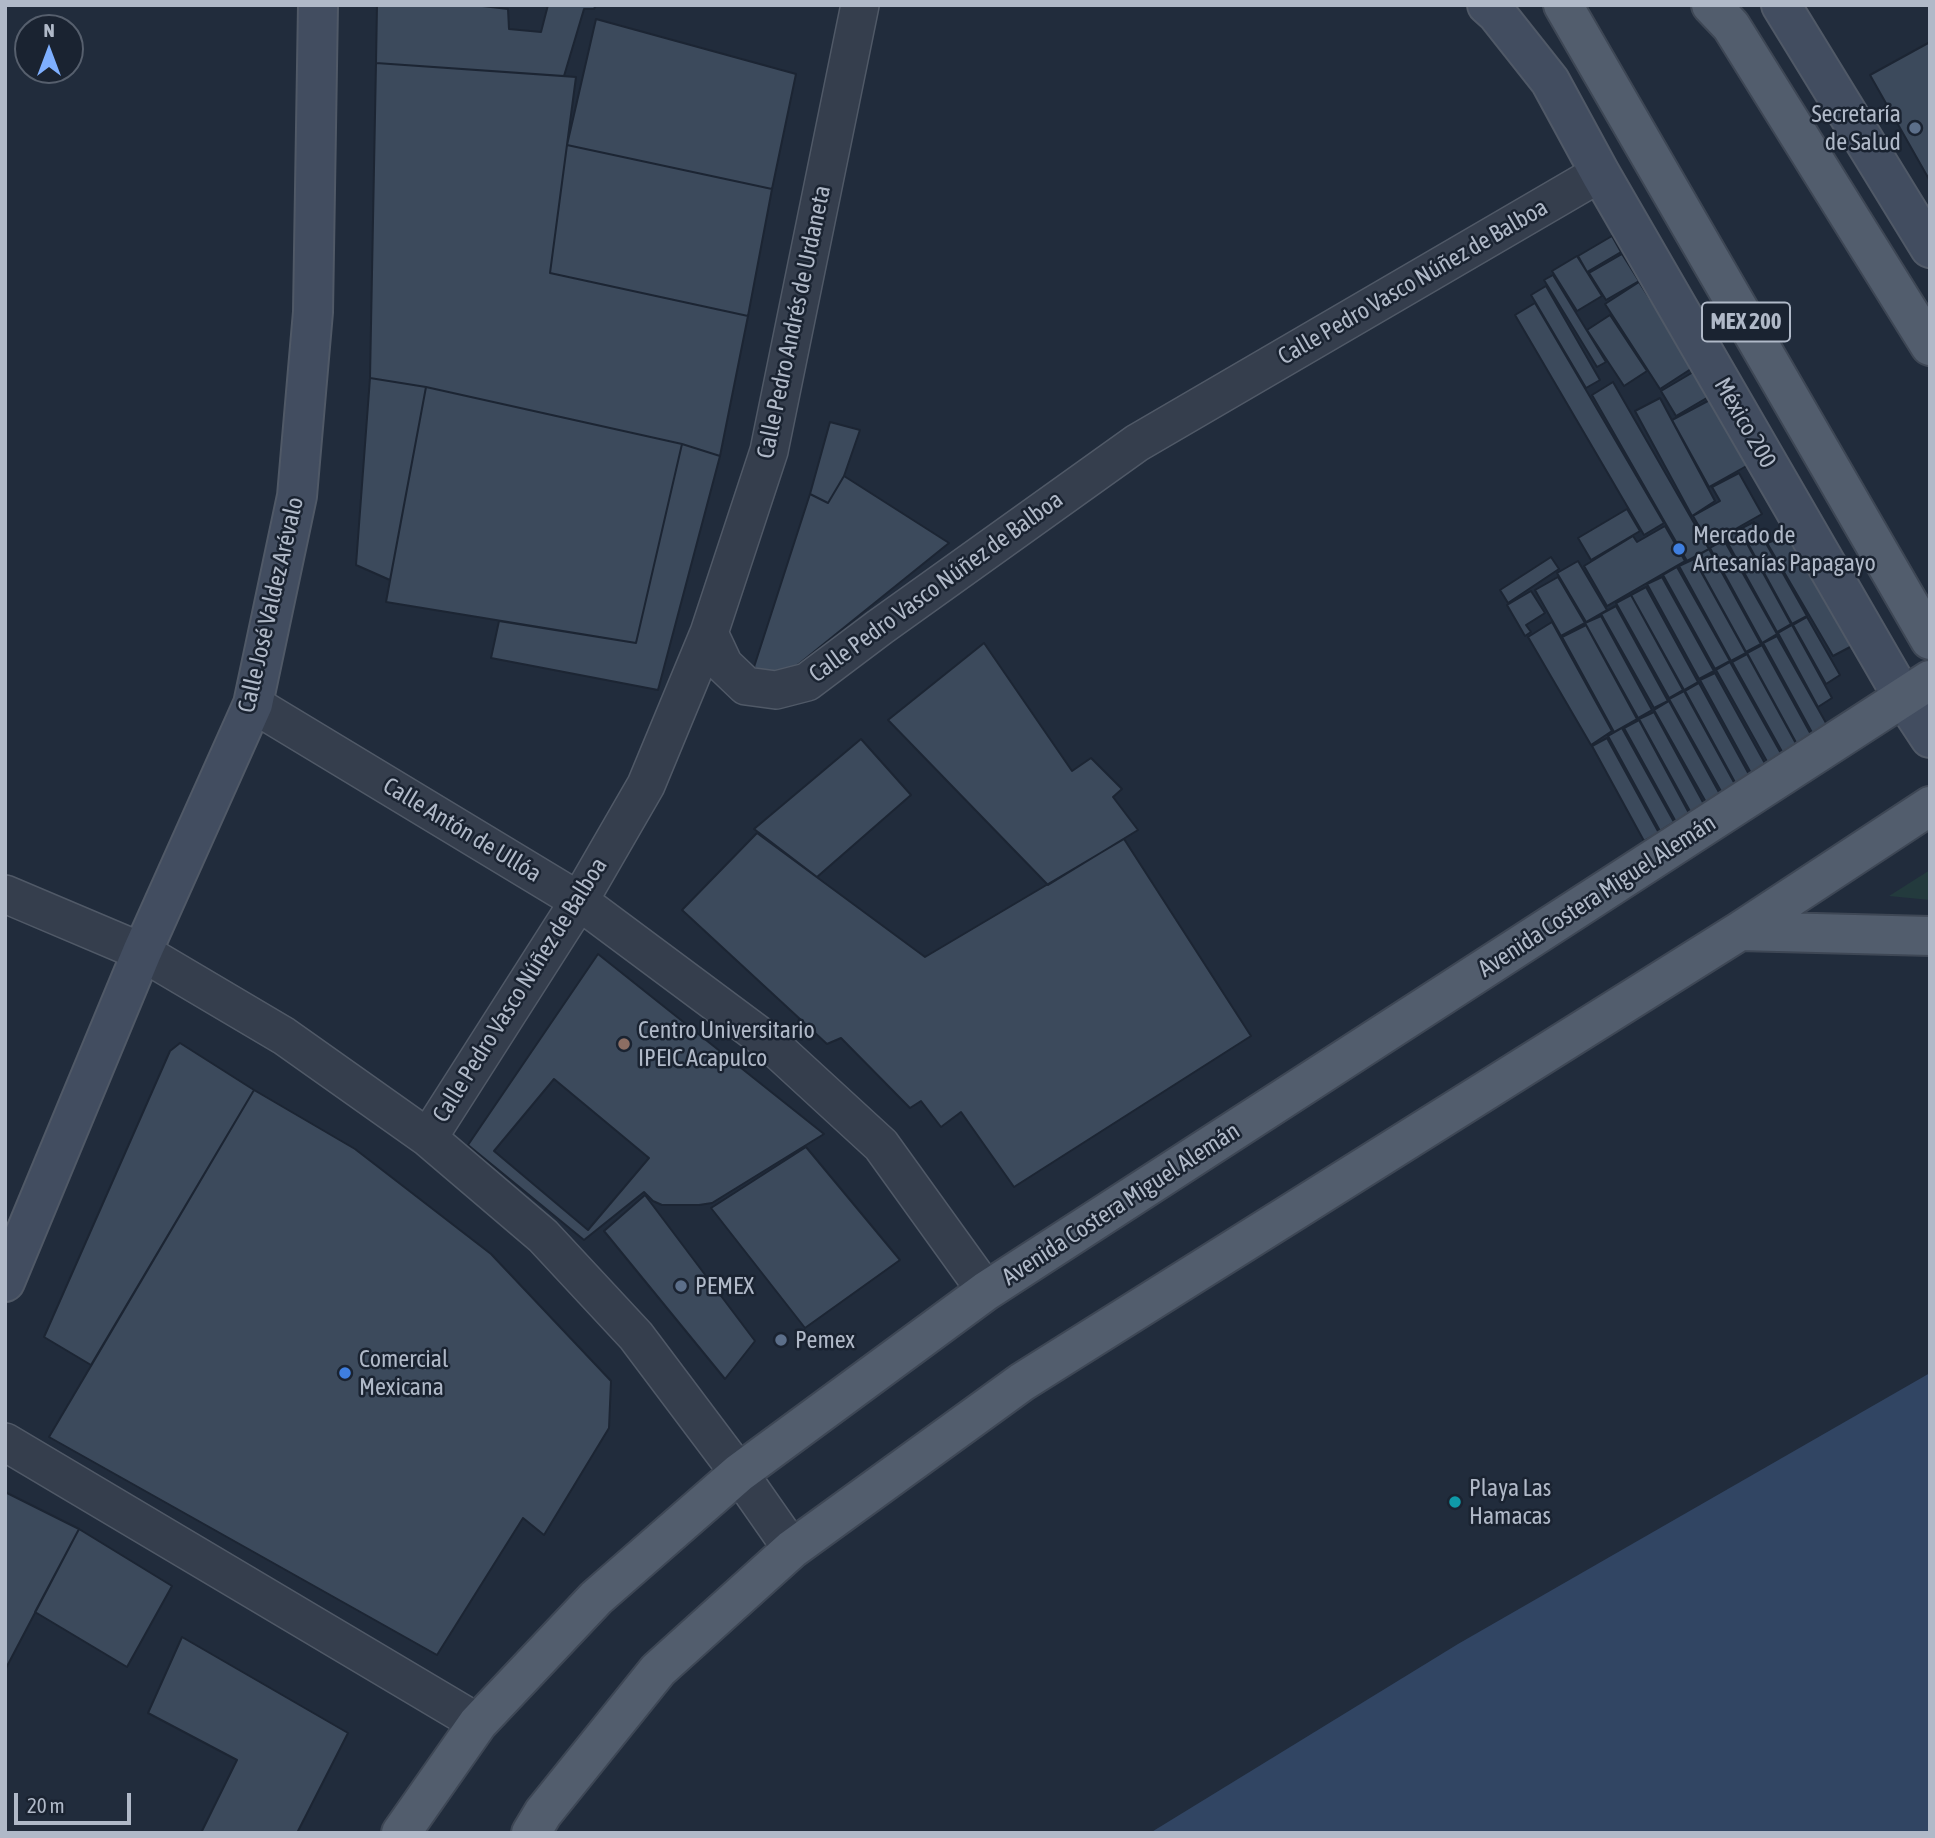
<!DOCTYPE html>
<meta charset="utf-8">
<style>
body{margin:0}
#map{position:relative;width:1935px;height:1838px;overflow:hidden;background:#212c3c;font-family:"Asap Condensed",sans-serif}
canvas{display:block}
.frame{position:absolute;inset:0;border:7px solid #b0b9c8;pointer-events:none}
.north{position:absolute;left:14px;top:14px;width:70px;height:70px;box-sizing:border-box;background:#1a2331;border:2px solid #565f6d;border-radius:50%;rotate:0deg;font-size:19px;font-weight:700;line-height:28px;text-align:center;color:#b0b9c8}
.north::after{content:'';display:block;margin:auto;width:24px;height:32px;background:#7eafff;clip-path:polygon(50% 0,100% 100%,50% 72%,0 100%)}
.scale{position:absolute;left:14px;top:1793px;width:117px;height:32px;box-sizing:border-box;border:4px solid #b0b9c8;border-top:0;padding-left:9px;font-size:21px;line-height:24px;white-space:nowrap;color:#b0b9c8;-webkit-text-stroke:5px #1a2331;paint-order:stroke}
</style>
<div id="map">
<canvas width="1935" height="1838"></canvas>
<div class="frame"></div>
<div class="north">N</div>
<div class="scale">20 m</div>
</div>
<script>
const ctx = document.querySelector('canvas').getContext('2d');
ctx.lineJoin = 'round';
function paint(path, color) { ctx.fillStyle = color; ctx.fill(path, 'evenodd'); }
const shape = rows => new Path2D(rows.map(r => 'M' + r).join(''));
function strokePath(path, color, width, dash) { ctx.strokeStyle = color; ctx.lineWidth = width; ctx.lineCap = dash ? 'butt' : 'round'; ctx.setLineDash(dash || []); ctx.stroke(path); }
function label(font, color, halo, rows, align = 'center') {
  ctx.font = font + ' "Asap Condensed",sans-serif'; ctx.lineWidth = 5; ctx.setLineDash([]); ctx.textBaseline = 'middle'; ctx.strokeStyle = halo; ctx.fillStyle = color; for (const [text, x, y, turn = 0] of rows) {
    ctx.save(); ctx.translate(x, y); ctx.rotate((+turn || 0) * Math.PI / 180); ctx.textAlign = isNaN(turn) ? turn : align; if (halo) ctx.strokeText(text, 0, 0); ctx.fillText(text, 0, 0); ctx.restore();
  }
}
paint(shape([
 [1930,870,1930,900,1889,896]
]), '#233a3d');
paint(shape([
 [1930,1373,1930,1833,1150,1833,1458,1644]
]), '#314563');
const building = shape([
 [377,5,474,5,508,9,509,29,541,32,548,5,596,5,594,9,584,9,564,76,376,63,377,5],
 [596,19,796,74,772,189,567,145,596,19],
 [1930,42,1930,181,1870,75,1930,42],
 [376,63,576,77,550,273,748,316,720,456,682,444,426,387,370,378,376,63],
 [567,145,772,189,748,316,550,273,567,145],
 [1612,236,1621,252,1587,272,1578,256,1612,236],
 [1622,254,1639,281,1606,300,1589,273,1622,254],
 [1577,256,1602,296,1577,311,1552,271,1577,256],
 [1553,275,1606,362,1597,367,1544,280,1553,275],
 [1639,282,1694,367,1660,389,1605,304,1639,282],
 [1546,286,1600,380,1586,388,1531,295,1546,286],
 [1535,303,1664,523,1644,535,1515,315,1535,303],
 [1610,315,1647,371,1624,386,1587,330,1610,315],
 [1695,371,1710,396,1676,416,1661,391,1695,371],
 [370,378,426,387,390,580,356,565,370,378],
 [1613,382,1709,549,1687,561,1592,395,1613,382],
 [426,387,682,444,636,643,386,602,426,387],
 [1721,394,1759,459,1709,487,1672,420,1721,394],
 [1660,398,1715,501,1692,516,1635,411,1660,398],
 [830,422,860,430,844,476,828,503,810,494,830,422],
 [682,444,720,456,658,690,491,658,499,621,636,643,682,444],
 [1739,473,1762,514,1709,544,1693,516,1720,501,1712,487,1739,473],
 [844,476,949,543,774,684,754,667,810,494,828,503,844,476],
 [1627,509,1640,531,1591,560,1578,538,1627,509],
 [1754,522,1807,616,1792,624,1740,529,1754,522],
 [1665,526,1685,561,1607,606,1584,566,1633,536,1637,542,1665,526],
 [1739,529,1791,624,1777,632,1725,538,1739,529],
 [1787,536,1852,646,1833,656,1767,543,1787,536],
 [1724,540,1777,634,1762,643,1710,548,1724,540],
 [1709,549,1761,644,1746,652,1694,558,1709,549],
 [1551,557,1559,569,1508,603,1500,590,1551,557],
 [1694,559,1746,653,1731,661,1679,566,1694,559],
 [1578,561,1607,610,1586,622,1557,573,1578,561],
 [1677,567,1730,661,1715,669,1663,575,1677,567],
 [1558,577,1585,623,1561,636,1535,590,1558,577],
 [1662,577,1714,671,1699,679,1647,584,1662,577],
 [1646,587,1698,682,1684,690,1631,595,1646,587],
 [1531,591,1545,613,1526,625,1531,632,1525,636,1507,605,1531,591],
 [1631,595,1683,690,1669,698,1616,603,1631,595],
 [1616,606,1668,701,1654,708,1601,614,1616,606],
 [1601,616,1652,710,1638,718,1585,623,1601,616],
 [1807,617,1840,675,1826,684,1793,625,1807,617],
 [1552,622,1612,731,1591,745,1528,637,1552,622],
 [1586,625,1637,719,1614,732,1562,637,1586,625],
 [1792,625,1832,698,1818,707,1778,633,1792,625],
 [1777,636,1830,730,1815,738,1763,643,1777,636],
 [984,643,1072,771,1091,758,1122,789,1113,797,1138,830,1048,885,888,720,984,643],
 [1762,645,1814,740,1799,748,1747,653,1762,645],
 [1747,654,1799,749,1785,757,1732,662,1747,654],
 [1730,662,1783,757,1769,765,1716,670,1730,662],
 [1715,673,1767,767,1752,775,1700,680,1715,673],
 [1699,683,1751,778,1737,786,1685,691,1699,683],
 [1684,691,1736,786,1722,793,1669,699,1684,691],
 [1669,701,1721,796,1707,804,1654,710,1669,701],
 [1654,712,1705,806,1691,813,1639,719,1654,712],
 [1639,720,1690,815,1676,822,1624,728,1639,720],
 [1622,728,1674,822,1660,831,1608,736,1622,728],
 [1607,738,1659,833,1644,841,1592,746,1607,738],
 [861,739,911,795,817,877,754,829,861,739],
 [757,833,925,957,1124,839,1251,1036,1014,1187,961,1112,941,1127,921,1101,910,1108,841,1038,827,1044,682,910,757,833],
 [598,954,824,1134,712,1203,699,1205,662,1205,653,1201,644,1192,584,1240,468,1145,598,954],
 [180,1043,254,1090,91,1365,44,1337,170,1051,180,1043],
 [554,1079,649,1158,588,1230,494,1151,554,1079],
 [254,1090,355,1149,491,1254,611,1381,609,1428,544,1535,523,1518,437,1655,49,1437,254,1090],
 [806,1147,900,1260,805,1328,711,1208,806,1147],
 [645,1195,755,1341,725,1379,604,1231,645,1195],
 [5,1492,79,1529,5,1670,5,1492],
 [79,1529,172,1586,127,1667,35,1612,79,1529],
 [182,1637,348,1733,297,1833,201,1833,237,1760,148,1713,182,1637]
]);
paint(building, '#3c4a5c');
strokePath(building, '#1c2533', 2);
const street = shape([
 [709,633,724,665,746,686,776,690,807,682,880,627,1137,443,1600,173],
 [253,704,579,901,771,1044,881,1145,986,1291],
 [5,894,142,952,284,1036,428,1138,543,1236,636,1336,739,1473,792,1549],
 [428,1138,579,901,646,785,709,633,769,451,860,5],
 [5,1442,478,1723]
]);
const secondary = shape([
 [1487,5,1497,14,1550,81,1600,173,1903,697,1930,738],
 [1781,5,1930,248],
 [5,1282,142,952,253,704,297,496,313,312,318,5]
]);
const primary = shape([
 [1563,5,1930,640],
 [1711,5,1731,26,1930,346],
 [1740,931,1930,936],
 [401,1833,478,1723,596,1598,739,1473,986,1291,1930,680],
 [531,1833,543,1813,658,1670,792,1549,1022,1382,1740,931,1930,806]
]);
strokePath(street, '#505967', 40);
strokePath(secondary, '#505967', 42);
strokePath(primary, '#3e4755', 42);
strokePath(street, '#353e4d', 37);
strokePath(secondary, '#424d60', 38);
strokePath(primary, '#525d6d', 38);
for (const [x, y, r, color] of [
 [1915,128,7,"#5c6f8a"],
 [1679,549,7,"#3f7fe0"],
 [624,1044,7,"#8d6e63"],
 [681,1286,7,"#5c6f8a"],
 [781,1340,7,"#5c6f8a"],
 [345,1373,7,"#3f7fe0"],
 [1455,1502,7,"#0f9aa8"]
]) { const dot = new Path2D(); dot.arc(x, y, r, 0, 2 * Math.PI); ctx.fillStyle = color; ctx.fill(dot); strokePath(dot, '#1a2331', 2.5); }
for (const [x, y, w] of [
 [1746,322,88]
]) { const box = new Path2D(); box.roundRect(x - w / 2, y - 19.5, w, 39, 5); ctx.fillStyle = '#1a2331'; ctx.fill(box); strokePath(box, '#b0b9c8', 2); }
label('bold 23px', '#b0b9c8', null, [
 ["MEX 200",1746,322]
]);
label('24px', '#b0b9c8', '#1a2331', [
 ["Secretaría",1901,114,"right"],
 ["de Salud",1901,142,"right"],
 ["Mercado de",1693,535],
 ["Artesanías Papagayo",1693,563],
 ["Centro Universitario",638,1030],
 ["IPEIC Acapulco",638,1058],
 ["PEMEX",695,1286],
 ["Pemex",795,1340],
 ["Comercial",359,1359],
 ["Mexicana",359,1387],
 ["Playa Las",1469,1488],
 ["Hamacas",1469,1516]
], 'left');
label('24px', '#b0b9c8', '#1a2331', [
 ["Calle Pedro Vasco Núñez de Balboa",1413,282,-30],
 ["Calle Pedro Andrés de Urdaneta",794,322,-78],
 ["México 200",1745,423,60],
 ["Calle Pedro Vasco Núñez de Balboa",936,587,-36],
 ["Calle José Valdez Arévalo",271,605,-77],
 ["Calle Antón de Ullóa",462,830,31],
 ["Avenida Costera Miguel Alemán",1597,896,-33],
 ["Calle Pedro Vasco Núñez de Balboa",520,990,-58],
 ["Avenida Costera Miguel Alemán",1121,1204,-33]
]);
</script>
